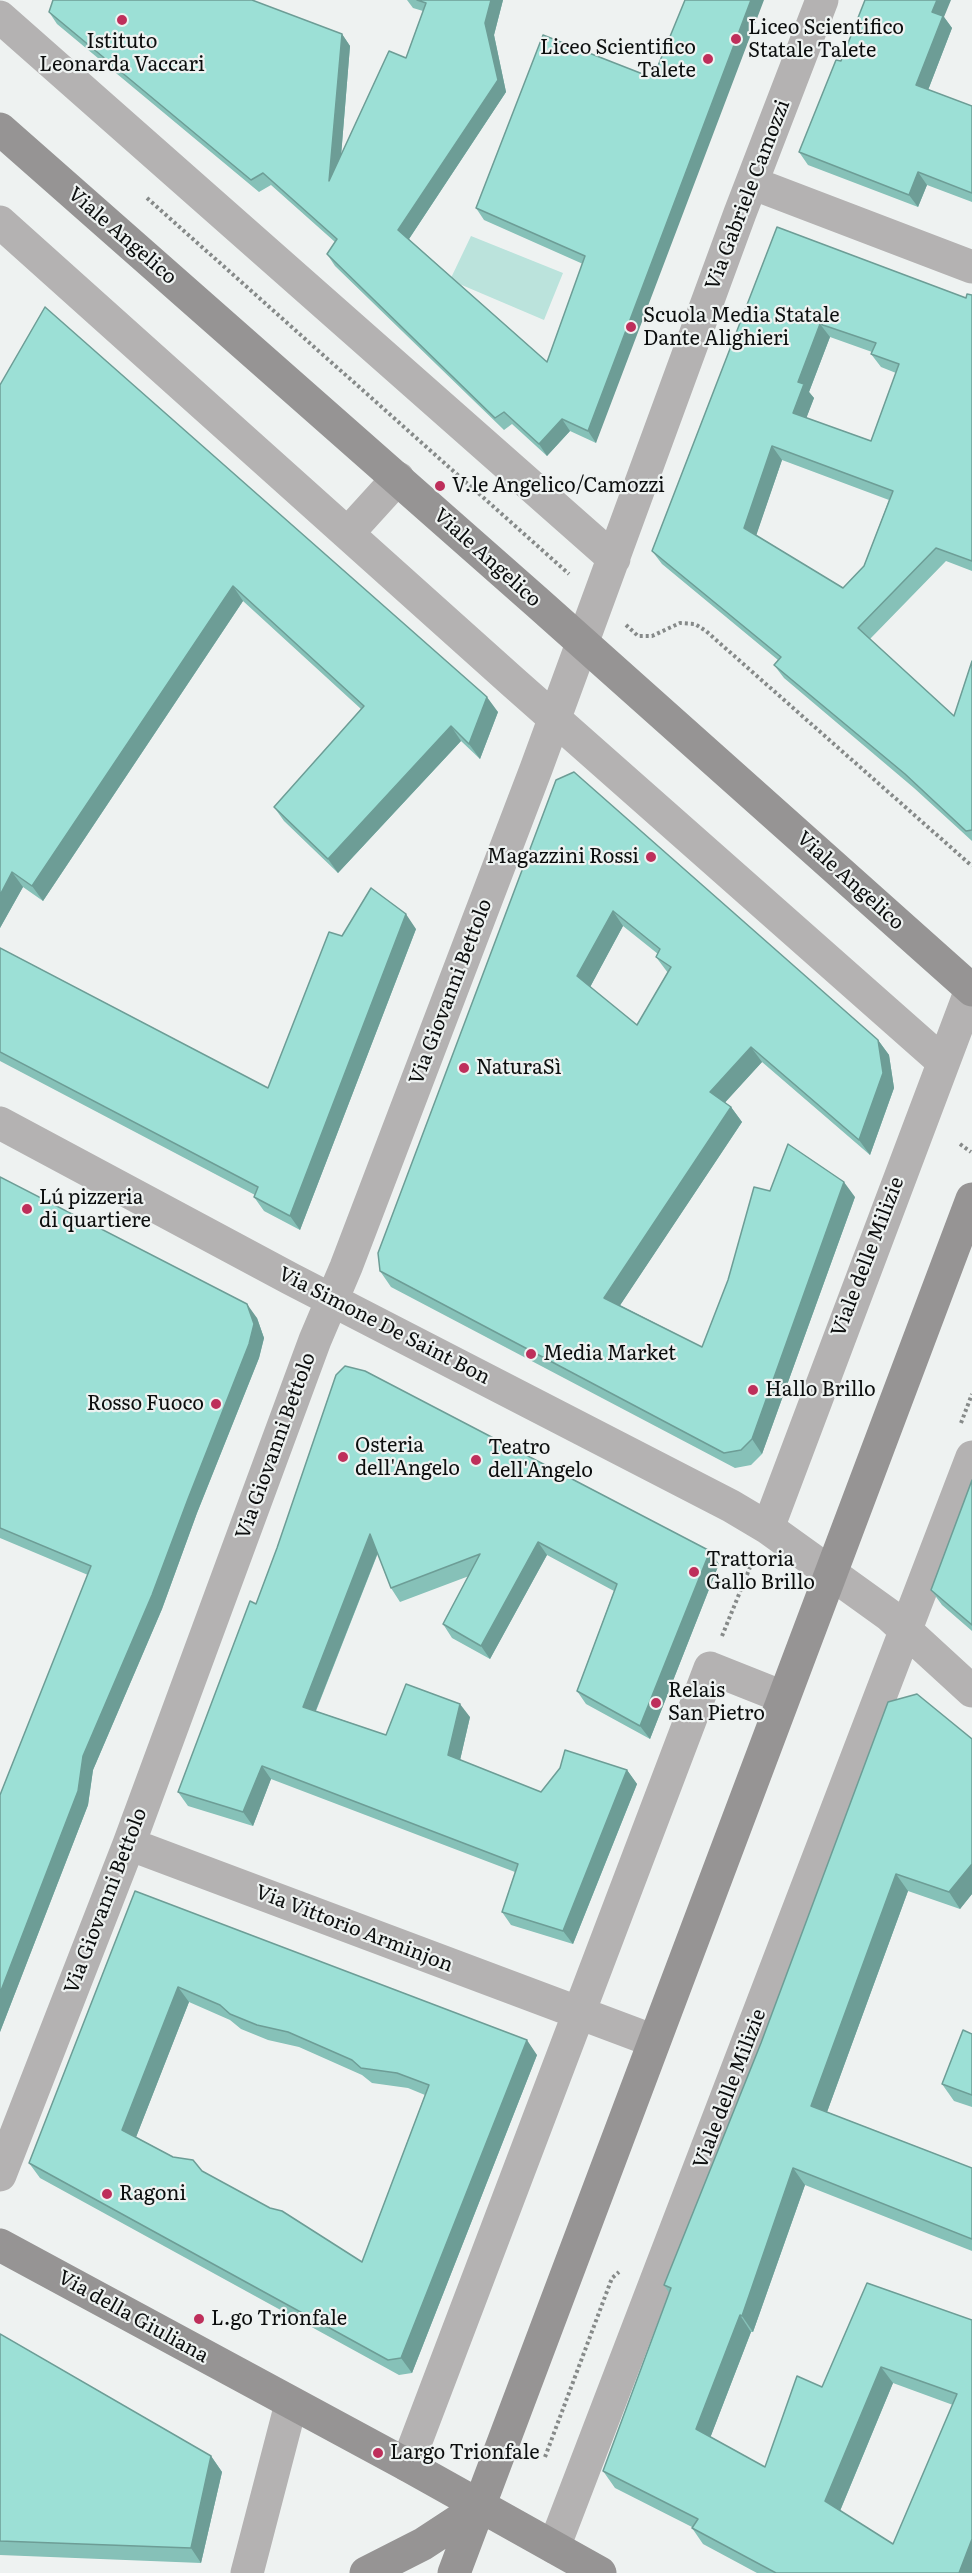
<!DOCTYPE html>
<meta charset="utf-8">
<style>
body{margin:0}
canvas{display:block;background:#eef2f1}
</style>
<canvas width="972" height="2573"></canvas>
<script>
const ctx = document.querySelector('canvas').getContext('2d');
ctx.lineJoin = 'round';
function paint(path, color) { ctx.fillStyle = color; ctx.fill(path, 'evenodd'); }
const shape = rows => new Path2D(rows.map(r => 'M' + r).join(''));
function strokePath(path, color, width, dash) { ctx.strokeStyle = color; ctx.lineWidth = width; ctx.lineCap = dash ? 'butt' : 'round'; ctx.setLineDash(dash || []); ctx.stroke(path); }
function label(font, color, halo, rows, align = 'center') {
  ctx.font = font + ' Literata,serif'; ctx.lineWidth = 4.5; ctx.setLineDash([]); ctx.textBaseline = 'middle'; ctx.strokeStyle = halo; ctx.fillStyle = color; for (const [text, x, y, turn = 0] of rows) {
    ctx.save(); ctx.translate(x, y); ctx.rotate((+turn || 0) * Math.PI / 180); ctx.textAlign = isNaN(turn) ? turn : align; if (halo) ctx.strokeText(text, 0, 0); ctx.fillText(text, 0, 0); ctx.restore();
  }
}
paint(shape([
 [471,236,563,273,544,320,450,280]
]), '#bbe3dc');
strokePath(shape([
 [147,198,569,574],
 [626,625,638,636,652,636,680,623,695,624,706,631,972,866],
 [960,1144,971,1152],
 [961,1423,972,1394],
 [722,1636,753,1560],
 [545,2457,612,2278,619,2272]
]), '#868a89', 4, [3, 3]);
strokePath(shape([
 [0,17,614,559],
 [752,183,972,267],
 [0,222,513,682,943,1062],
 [348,533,398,478],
 [0,1123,291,1279,731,1506,768,1528,889,1615,972,1691],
 [768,1528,972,987],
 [129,1844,654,2041],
 [0,2175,129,1844,315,1340,346,1267,536,769,740,213,822,0],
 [407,2465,710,1668,783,1697],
 [554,2547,972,1457],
 [247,2573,291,2404]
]), '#b4b2b2', 33);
strokePath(shape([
 [0,129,538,603,972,990],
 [0,2245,407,2465,600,2573],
 [366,2573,423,2544,481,2506],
 [454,2573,972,1199]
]), '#969494', 33);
paint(shape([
 [407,0,503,0,494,35,506,92,409,239,547,362,583,264,484,220,476,208,653,78,596,443,570,431,547,456,512,424,504,430,335,266,327,254,335,242,271,185,259,192,57,24,49,12,342,34,350,46,341,156,406,58,423,11,413,8],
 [944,17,952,28,928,90,972,106,972,202,927,185,918,207,808,165,799,152],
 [777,227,966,298,972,295,972,571,946,561,870,639,954,716,972,661,972,841,914,788,784,678,774,665,778,660,662,564,652,551],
 [830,337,872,352,871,354,881,367,896,373,871,441,806,418,814,398,809,392],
 [782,460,889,500,864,566,843,588,756,535],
 [0,385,498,712,480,759,461,741,338,873,284,821,274,807,361,709,243,601,43,901,23,887,0,928],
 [556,780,878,1040,889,1055,894,1088,870,1155,762,1062,725,1102,731,1107,742,1122,620,1305,702,1347,770,1191,855,1197,762,1454,751,1465,735,1468,391,1287,380,1271],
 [623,926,658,954,656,957,668,973,637,1025,590,987],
 [416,929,300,1230,264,1211,254,1197,255,1195,0,1061,0,948,268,1088,342,936],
 [0,1177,257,1318,264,1338,259,1358,197,1513,162,1609,93,1770,88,1805,0,2032,0,1795,88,1575,0,1538],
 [336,1375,719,1564,650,1739,586,1704,577,1691,614,1591,547,1555,490,1659,452,1638,443,1624,469,1576,400,1602,391,1588,378,1553,316,1711,386,1735,470,1717,460,1760,541,1792,627,1770,637,1784,573,1944,511,1925,502,1912,515,1872,271,1779,253,1826,188,1806,178,1792,256,1604,277,1548],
 [972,1480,972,1631,942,1605,931,1590],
 [972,1739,972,1894,960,1909,908,1891,827,2112,972,2168,972,2251,805,2185,753,2332,751,2332,710,2438,765,2467,822,2387,972,2320,972,2573,757,2573,703,2544,692,2528,692,2527,615,2488,603,2471,669,2293,664,2285],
 [893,2383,953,2405,893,2544,840,2511],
 [135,1891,537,2055,412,2373,399,2375,40,2178,29,2163],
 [189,2002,230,2020,241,2029,268,2040,299,2047,362,2075,372,2083,408,2088,425,2095,362,2262,202,2171,173,2157,136,2137],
 [972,2034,972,2107,954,2101,942,2084],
 [0,2334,211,2456,222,2472,201,2563,0,2555]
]), '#86c1b8');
paint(shape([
 [491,0,503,0,494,35,506,92,407,242,398,230,485,23],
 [751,0,764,0,596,443,588,431],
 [937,0,951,0,944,17,952,28,925,98,916,85,932,12],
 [342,34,350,46,338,193,329,181],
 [918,172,927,185,918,207,909,195],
 [820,324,830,337,809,392,814,398,803,427,793,413,798,382],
 [562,419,570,431,547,456,539,444],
 [772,446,782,460,754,542,744,528],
 [233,586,243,601,43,901,32,886],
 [487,697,498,712,480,759,469,744],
 [451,726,461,741,338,873,328,859],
 [12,872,23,887,0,928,0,895],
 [613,911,623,926,588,991,577,976],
 [406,914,416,929,300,1230,290,1216],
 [878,1040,889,1055,894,1088,870,1155,859,1140],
 [751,1047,762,1062,721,1107,710,1092],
 [731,1107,742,1122,615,1313,604,1298],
 [844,1182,855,1197,762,1454,752,1439],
 [247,1304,257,1318,264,1338,259,1358,197,1513,162,1609,93,1770,88,1805,0,2032,0,1993,83,1756],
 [370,1534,380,1547,312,1720,303,1707],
 [538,1542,547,1555,490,1659,481,1646],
 [710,1551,719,1564,650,1739,640,1726],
 [460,1704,470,1717,458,1769,448,1755],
 [262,1766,271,1779,253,1826,243,1812],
 [627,1770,637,1784,573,1944,563,1931],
 [972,1864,972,1894,960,1909,949,1892],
 [896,1874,908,1891,823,2123,811,2106],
 [178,1987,189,2002,133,2145,122,2130],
 [527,2040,537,2055,412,2373,401,2358],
 [793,2168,805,2185,753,2332,742,2316],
 [740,2315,751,2332,707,2446,696,2429],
 [881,2367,893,2383,837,2518,825,2501],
 [211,2456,222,2472,201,2563,191,2548],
 [972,2539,972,2573,959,2573]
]), '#6d9d96');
const building = shape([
 [53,0,252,0,342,34,329,181,389,51,406,58,426,3,417,0,491,0,485,23,498,80,398,230,547,362,585,256,476,208,543,35,653,78,685,0,751,0,588,431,562,419,539,444,504,412,495,418,327,254,337,239,263,173,251,180,49,12,53,0],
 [865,0,937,0,932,12,943,16,916,85,972,106,972,193,918,172,909,195,799,152,836,60,841,61,865,0],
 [777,227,966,298,967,294,972,295,972,561,936,548,858,628,954,716,972,661,972,830,966,831,905,774,774,665,781,657,652,551,777,227],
 [820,324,876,343,871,354,899,364,871,441,793,413,804,384,798,382,820,324],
 [772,446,893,491,864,566,843,588,744,528,772,446],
 [45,307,487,697,469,744,451,726,328,859,274,807,364,706,233,586,32,886,12,872,0,895,0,385,45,307],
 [574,772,878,1040,883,1073,859,1140,751,1047,710,1092,731,1107,604,1298,702,1347,728,1280,754,1187,770,1191,788,1144,844,1182,752,1439,741,1450,724,1453,380,1271,378,1253,556,780,574,772],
 [613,911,660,949,656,957,671,967,637,1025,577,976,613,911],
 [371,888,406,914,290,1216,254,1197,258,1187,0,1052,0,948,268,1088,329,932,342,936,371,888],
 [0,1177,247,1304,254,1324,249,1344,188,1499,152,1595,83,1756,78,1791,0,1993,0,1795,91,1566,0,1528,0,1177],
 [345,1366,365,1371,710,1551,640,1726,577,1691,617,1584,538,1542,481,1646,443,1624,480,1554,391,1588,370,1534,303,1707,386,1735,406,1684,460,1704,448,1755,541,1792,560,1768,565,1750,627,1770,563,1931,502,1912,518,1864,262,1766,243,1812,178,1792,250,1601,256,1604,277,1548,336,1375,345,1366],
 [972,1480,972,1625,931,1590,972,1480],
 [917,1694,972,1739,972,1864,949,1892,896,1874,811,2106,972,2168,972,2239,793,2168,742,2316,740,2315,696,2429,765,2467,797,2376,822,2387,867,2283,972,2320,972,2539,959,2573,776,2573,692,2528,698,2519,603,2471,671,2288,664,2285,761,2043,888,1702,917,1694],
 [881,2367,957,2394,893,2544,825,2501,881,2367],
 [135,1891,527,2040,401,2358,388,2360,29,2163,135,1891],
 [178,1987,220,2005,230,2014,257,2025,288,2032,352,2060,361,2068,397,2073,429,2085,362,2262,282,2211,270,2208,202,2171,193,2160,173,2157,122,2130,178,1987],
 [963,2030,972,2034,972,2095,942,2084,963,2030],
 [0,2334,211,2456,191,2548,0,2541,0,2334]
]);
paint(building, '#9ce0d6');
strokePath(building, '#6d9d96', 1.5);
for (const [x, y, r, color] of [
 [122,20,6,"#be2f5b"],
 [736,39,6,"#be2f5b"],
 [708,59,6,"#be2f5b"],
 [631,327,6,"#be2f5b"],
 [440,486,6,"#be2f5b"],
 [651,857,6,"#be2f5b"],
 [464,1068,6,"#be2f5b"],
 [27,1209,6,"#be2f5b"],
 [531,1354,6,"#be2f5b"],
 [753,1390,6,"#be2f5b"],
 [216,1404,6,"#be2f5b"],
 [343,1457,6,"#be2f5b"],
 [476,1460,6,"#be2f5b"],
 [694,1572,6,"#be2f5b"],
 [656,1703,6,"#be2f5b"],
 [107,2194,6,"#be2f5b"],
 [199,2319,6,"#be2f5b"],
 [378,2453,6,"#be2f5b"]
]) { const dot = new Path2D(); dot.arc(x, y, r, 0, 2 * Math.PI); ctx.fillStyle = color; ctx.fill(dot); strokePath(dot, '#eef2f1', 2); }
label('20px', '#0c0e0e', '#eef2f1', [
 ["Liceo Scientifico",748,28],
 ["Statale Talete",748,51],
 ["Istituto",122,42,"center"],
 ["Leonarda Vaccari",122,65,"center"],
 ["Liceo Scientifico",696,48,"right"],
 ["Talete",696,71,"right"],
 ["Scuola Media Statale",643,316],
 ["Dante Alighieri",643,339],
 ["V.le Angelico/Camozzi",452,486],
 ["Magazzini Rossi",639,857,"right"],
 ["NaturaSì",476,1068],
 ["Lú pizzeria",39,1198],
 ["di quartiere",39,1221],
 ["Media Market",543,1354],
 ["Hallo Brillo",765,1390],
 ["Rosso Fuoco",204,1404,"right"],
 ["Osteria",355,1446],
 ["dell'Angelo",355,1469],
 ["Teatro",488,1448],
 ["dell'Angelo",488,1471],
 ["Trattoria",706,1560],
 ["Gallo Brillo",706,1583],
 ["Relais",668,1691],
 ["San Pietro",668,1714],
 ["Ragoni",119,2194],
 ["L.go Trionfale",211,2319],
 ["Largo Trionfale",390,2453]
], 'left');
label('20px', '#0c0e0e', '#eef2f1', [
 ["Via Gabriele Camozzi",748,195,-69],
 ["Viale Angelico",122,236,41],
 ["Viale Angelico",487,558,42],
 ["Viale Angelico",850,881,42],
 ["Via Giovanni Bettolo",451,992,-69],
 ["Viale delle Milizie",868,1257,-69],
 ["Via Simone De Saint Bon",384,1326,27],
 ["Via Giovanni Bettolo",276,1446,-70],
 ["Via Giovanni Bettolo",106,1901,-69],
 ["Via Vittorio Arminjon",354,1929,21],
 ["Viale delle Milizie",730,2089,-69],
 ["Via della Giuliana",133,2317,29]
]);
</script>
